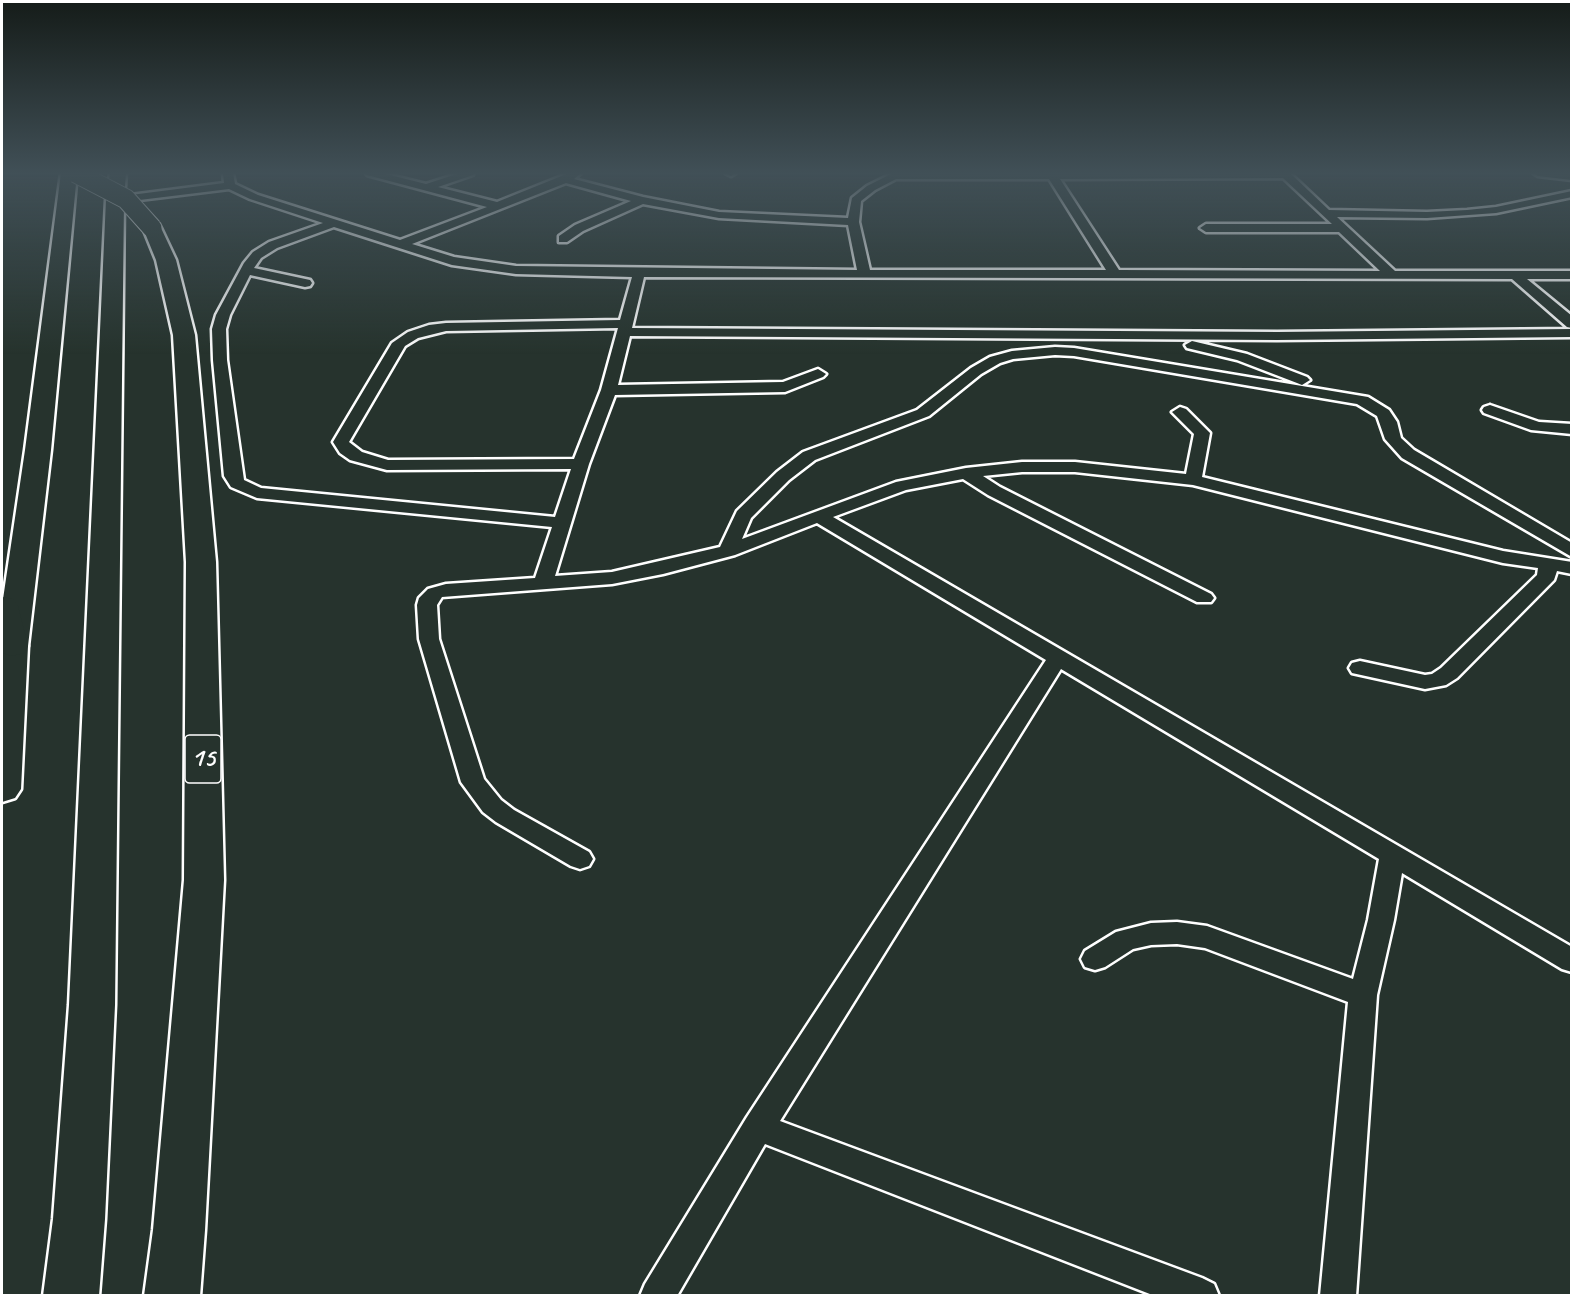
<!DOCTYPE html>
<style>
body{margin:0}
#map{position:relative;width:1573px;height:1297px;overflow:hidden;background:#26332d;font-family:Caveat,sans-serif}
canvas{display:block}
.frame{position:absolute;inset:0;border:3px solid #fff;pointer-events:none}
</style>
<div id="map">
<canvas width="1573" height="1297"></canvas>
<div class="frame"></div>
</div>
<script>
const ctx = document.querySelector('canvas').getContext('2d');
ctx.lineJoin = 'round';
const shape = rows => new Path2D(rows.map(r => 'M' + r).join(''));
function strokePath(path, color, width, dash) { ctx.strokeStyle = color; ctx.lineWidth = width; ctx.lineCap = dash ? 'butt' : 'round'; ctx.setLineDash(dash || []); ctx.stroke(path); }
function paint(path, color) { ctx.fillStyle = color; ctx.fill(path, 'evenodd'); }
function label(font, color, halo, rows, align = 'center') {
  ctx.font = font + ' Caveat,sans-serif'; ctx.lineWidth = 5; ctx.setLineDash([]); ctx.textBaseline = 'middle'; ctx.strokeStyle = halo; ctx.fillStyle = color; for (const [text, x, y, turn = 0] of rows) {
    ctx.save(); ctx.translate(x, y); ctx.rotate((+turn || 0) * Math.PI / 180); ctx.textAlign = isNaN(turn) ? turn : align; if (halo) ctx.strokeText(text, 0, 0); ctx.fillText(text, 0, 0); ctx.restore();
  }
}
const minor = shape([
 [223,173,233,173,235,184,258,195,400,240,487,207,367,175,366,173,382,173,426,184,460,173,474,173,473,175,438,187,497,202,569,173,581,173,574,179,643,197,719,212,848,218,852,198,867,186,893,173,1290,173,1329,210,1427,212,1467,210,1496,207,1572,191,1572,197,1496,213,1427,218,1337,217,1395,271,1572,271,1572,279,1527,279,1572,316,1572,328,1567,327,1512,279,644,277,632,328,1277,332,1572,329,1572,337,1277,340,630,336,618,385,783,382,818,369,826,374,823,377,785,392,615,395,589,464,555,576,612,572,720,547,737,511,777,472,803,452,917,410,971,368,990,357,1012,351,1055,347,1074,348,1368,397,1389,410,1397,422,1401,438,1414,450,1572,543,1572,557,1402,458,1385,439,1377,416,1357,404,1074,356,1055,355,1013,359,1000,363,981,374,929,416,815,460,789,480,751,518,742,539,896,482,966,468,1022,462,1075,462,1186,474,1194,434,1172,412,1180,407,1186,409,1210,433,1202,477,1503,551,1572,562,1572,574,1557,571,1554,580,1457,678,1446,685,1425,689,1352,673,1349,668,1352,663,1360,661,1425,675,1432,674,1441,668,1537,575,1538,568,1503,563,1193,485,1075,472,1022,472,983,476,1000,487,1211,594,1214,598,1211,602,1197,602,988,495,963,479,906,490,833,517,1572,947,1572,972,1562,969,1402,873,1394,920,1377,995,1356,1296,1320,1296,1348,1002,1205,948,1177,944,1151,945,1133,949,1105,967,1095,970,1085,967,1081,959,1085,951,1116,932,1151,923,1177,922,1207,926,1353,979,1368,920,1379,859,1061,669,780,1121,1202,1278,1214,1284,1219,1296,1155,1296,765,1144,677,1296,640,1296,645,1284,747,1117,1046,660,817,523,735,555,663,574,612,584,442,597,437,605,439,639,484,779,501,800,514,810,589,852,593,859,589,866,580,869,571,866,496,822,483,812,461,782,419,639,417,605,419,598,428,589,446,584,535,578,552,527,257,498,231,487,224,476,213,360,212,329,216,315,244,263,253,252,269,242,323,223,250,199,229,189,115,203,109,200,115,197,224,183,223,173],
 [1283,178,1332,224,1206,224,1200,228,1206,232,1339,232,1380,271,1119,270,1060,179,1283,178],
 [896,179,1049,179,1106,270,870,270,859,222,861,201,875,190,896,179],
 [566,183,631,201,575,225,559,236,559,242,567,242,583,231,643,204,719,218,848,225,857,270,516,266,454,257,412,244,566,183],
 [334,227,452,265,516,274,632,277,620,320,446,323,429,325,408,332,392,343,333,442,340,453,350,460,387,470,571,469,555,517,261,488,244,480,227,360,226,329,230,315,250,275,305,287,310,286,312,283,310,280,254,268,261,258,277,248,334,227],
 [618,328,601,390,574,459,388,460,362,452,349,442,405,346,418,338,446,331,618,328],
 [725,173,736,173,731,176,725,173],
 [1533,173,1572,174,1572,180,1538,176,1533,173],
 [1192,341,1247,354,1307,377,1310,380,1302,385,1297,383,1237,360,1187,348,1185,345,1192,341],
 [1490,405,1539,422,1572,424,1572,434,1531,430,1484,413,1482,410,1484,407,1490,405]
]);
const trunk = shape([
 [61,173,77,173,51,450,28,646,21,789,15,798,2,802,2,606,25,450,61,173],
 [110,173,126,173,124,200,115,1005,105,1219,99,1296,43,1296,53,1219,69,1005,106,200,110,173]
]);
const motorway = shape([
 [152,222,159,224,161,228,176,260,195,335,216,562,224,880,205,1230,200,1296,144,1296,153,1230,184,880,186,562,173,335,156,260,143,228,145,224,152,222],
 [2,597,13,599,18,606,28,646,24,653,12,656,2,653,2,597]
]);
strokePath(minor, '#fff', 5);
strokePath(trunk, '#fff', 5);
strokePath(motorway, '#fff', 5);
paint(minor, '#26332d');
paint(trunk, '#26332d');
paint(motorway, '#26332d');
const motorwayBridge = shape([
 [76,173,126,199,152,228]
]);
strokePath(motorwayBridge, '#fff', 21, []);
strokePath(motorwayBridge, '#26332d', 19);
const sky = ctx.createLinearGradient(0, 0, 0, 354);
sky.addColorStop(0, '#151c19');
sky.addColorStop(0.49, '#415057');
sky.addColorStop(1, '#41505700');
ctx.fillStyle = sky;
ctx.fillRect(0, 0, 1573, 354);
for (const [x, y, w] of [
 [203,759,36]
]) { const box = new Path2D(); box.roundRect(x - w / 2, y - 24, w, 48, 4.5); ctx.fillStyle = '#26332d'; ctx.fill(box); strokePath(box, '#fff', 1.5); }
label('bold 27px', '#fff', null, [
 ["15",203,759]
]);
</script>
